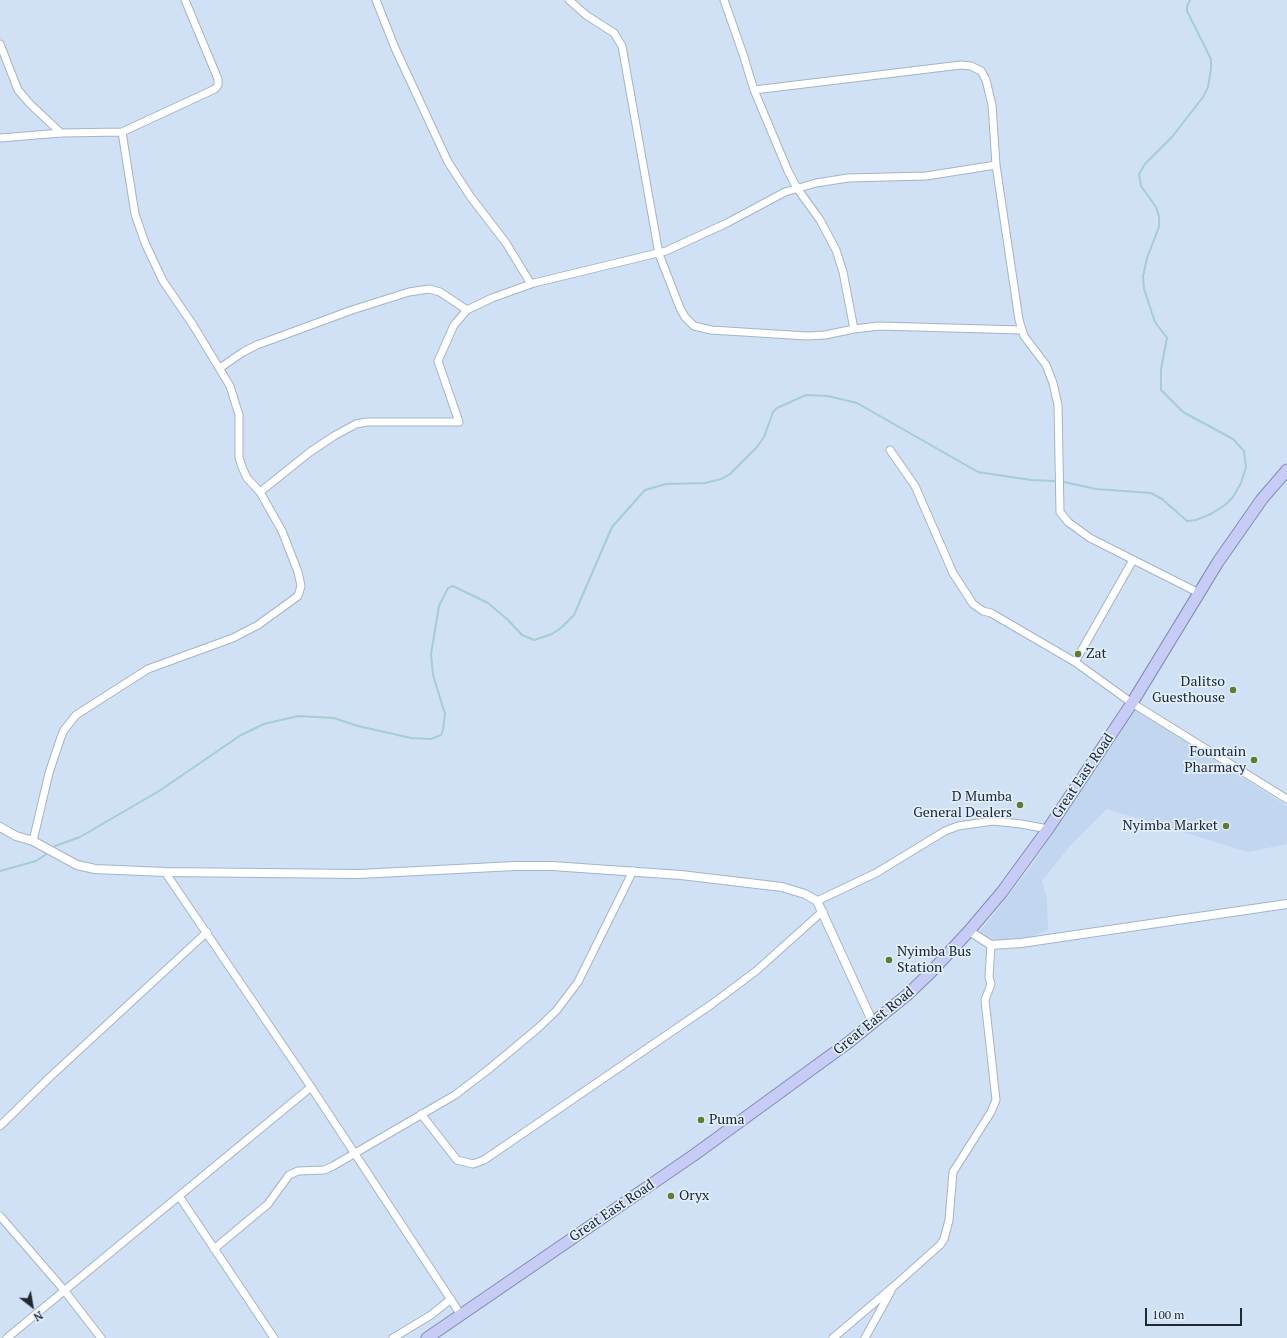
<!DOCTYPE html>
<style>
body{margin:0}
#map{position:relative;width:1287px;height:1338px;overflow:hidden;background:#d0e1f5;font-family:"PT Serif",serif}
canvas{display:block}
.north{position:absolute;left:12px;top:1286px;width:40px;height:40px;-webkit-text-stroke:3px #e0eefe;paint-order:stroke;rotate:149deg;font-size:11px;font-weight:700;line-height:16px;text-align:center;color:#222830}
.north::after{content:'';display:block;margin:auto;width:14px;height:18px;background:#222830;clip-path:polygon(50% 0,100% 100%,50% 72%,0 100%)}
.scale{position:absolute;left:1145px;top:1308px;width:97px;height:18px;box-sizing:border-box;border:2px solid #222830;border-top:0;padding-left:5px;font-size:12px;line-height:14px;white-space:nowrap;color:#222830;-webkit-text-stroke:3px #e0eefe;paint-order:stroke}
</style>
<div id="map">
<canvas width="1287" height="1338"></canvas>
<div class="north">N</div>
<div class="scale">100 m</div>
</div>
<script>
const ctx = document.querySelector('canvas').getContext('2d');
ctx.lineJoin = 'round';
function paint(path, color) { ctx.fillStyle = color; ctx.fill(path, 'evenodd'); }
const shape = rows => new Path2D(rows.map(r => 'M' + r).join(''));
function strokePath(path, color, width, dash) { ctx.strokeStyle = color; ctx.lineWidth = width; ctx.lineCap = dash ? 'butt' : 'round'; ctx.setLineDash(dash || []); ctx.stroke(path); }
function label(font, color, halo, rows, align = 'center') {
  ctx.font = font + ' "PT Serif",serif'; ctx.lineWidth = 3.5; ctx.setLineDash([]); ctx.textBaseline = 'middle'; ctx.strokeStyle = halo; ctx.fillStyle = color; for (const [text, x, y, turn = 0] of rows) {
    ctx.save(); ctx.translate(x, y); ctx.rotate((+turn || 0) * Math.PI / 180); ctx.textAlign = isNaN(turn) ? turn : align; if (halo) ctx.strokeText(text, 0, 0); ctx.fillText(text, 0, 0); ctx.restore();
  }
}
paint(shape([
 [1132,707,1287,806,1287,844,1248,852,1107,809,1070,846,1042,881,1047,898,1048,930,1022,940,992,944,979,933,1033,864]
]), '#c2d6f0');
strokePath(shape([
 [1064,482,1096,489,1151,493,1162,499,1187,521,1196,520,1211,514,1225,505,1233,497,1241,483,1246,467,1244,451,1233,439,1183,412,1161,390,1161,369,1167,338,1155,322,1144,289,1143,276,1147,258,1159,227,1159,216,1156,207,1141,186,1139,174,1145,164,1172,137,1203,97,1208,87,1211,69,1211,59,1187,11,1187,6,1190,0],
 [55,846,80,837,159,791,241,735,264,724,298,716,334,718,358,726,411,738,431,739,441,735,443,730,445,714,433,675,431,654,439,606,448,588,453,586,488,603,508,620,522,635,534,640,552,634,561,628,574,615,612,527,645,490,666,484,705,483,721,479,730,474,757,447,764,437,773,412,777,408,806,395,828,396,857,403,978,472,1031,480,1054,481],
 [0,871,36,861,48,853]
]), '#a4ced1', 2);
const minor = shape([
 [376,0,395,48,448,162,470,196,506,243,531,284],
 [569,0,586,15,614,33,622,46,659,254,680,308,685,317,694,326,711,330,807,336,825,335,854,329,879,326,1022,330],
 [724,0,743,54,754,90,788,171,797,188,820,220,836,250,843,272,854,329],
 [0,44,18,90,30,104,61,133],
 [754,90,961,65,971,66,981,71,986,80,992,105,996,165,1019,320,1024,336,1046,365,1053,383,1058,405,1060,512,1068,522,1090,538,1199,593],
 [122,132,135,214,145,243,163,281,193,325,230,386,239,415,239,457,242,467,247,478,260,492],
 [0,138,61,133,122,132,215,89,218,85,218,79,185,0],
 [220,368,243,352,257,345,352,310,409,292,429,289,440,292,467,310],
 [890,450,915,486,953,573,973,604,983,611,991,613,1075,662],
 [1133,560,1075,662,1132,703,1287,799],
 [33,841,49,773,61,737,64,730,76,715,148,669,233,638,258,625,298,596,301,586,298,572,282,531,260,492,310,452,334,436,356,424,367,422,459,422,438,361,454,325,467,310,492,298,534,283,666,251,727,223,785,192,816,183,848,178,926,176,996,165],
 [165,872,311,1087,461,1315],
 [817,901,876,873,945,831,958,826,993,821,1021,824,1048,829],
 [421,1114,457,1160,473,1164,484,1160,712,1004,756,971,823,911],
 [0,1126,50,1077,207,932],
 [179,1196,274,1338],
 [0,1216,64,1290,101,1338],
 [214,1249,268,1204,289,1175,298,1171,324,1170,333,1166,455,1095,489,1069,537,1029,556,1011,578,982,633,871],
 [7,1338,311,1087],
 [393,1338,431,1315,451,1299],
 [833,1338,893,1287,940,1245,944,1239,949,1220,953,1172,991,1112,996,1100,985,1000,991,984,989,977,991,945],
 [865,1338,891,1291]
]);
const tertiary = shape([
 [0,827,16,836,33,841,77,865,95,869,165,872,359,874,515,866,552,866,681,875,782,887,805,894,817,901,873,1023],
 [969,931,991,945,1021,943,1287,904]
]);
const trunk = shape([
 [427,1338,694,1155,849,1042,907,995,931,972,969,931,1002,892,1048,829,1132,703,1218,562,1262,499,1287,470]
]);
strokePath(minor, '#a4b4c7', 9);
strokePath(tertiary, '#a4b4c7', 10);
strokePath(trunk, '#848baf', 13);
strokePath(minor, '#fff', 7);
strokePath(tertiary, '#fff', 8);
strokePath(trunk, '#c7ccf6', 11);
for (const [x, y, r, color] of [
 [1078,654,4,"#637b2d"],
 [1233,690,4,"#637b2d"],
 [1254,760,4,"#637b2d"],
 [1020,805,4,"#637b2d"],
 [1226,826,4,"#637b2d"],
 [889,960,4,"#637b2d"],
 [701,1120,4,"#637b2d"],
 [671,1196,4,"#637b2d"]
]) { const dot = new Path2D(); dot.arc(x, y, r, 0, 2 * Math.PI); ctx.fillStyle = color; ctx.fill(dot); strokePath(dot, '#e0eefe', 1.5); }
label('14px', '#222830', '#e0eefe', [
 ["Zat",1086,654],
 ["Dalitso",1225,682,"right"],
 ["Guesthouse",1225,698,"right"],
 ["Fountain",1246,752,"right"],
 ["Pharmacy",1246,768,"right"],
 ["D Mumba",1012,797,"right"],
 ["General Dealers",1012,813,"right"],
 ["Nyimba Market",1218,826,"right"],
 ["Nyimba Bus",897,952],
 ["Station",897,968],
 ["Puma",709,1120],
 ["Oryx",679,1196]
], 'left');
label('14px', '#222830', '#e0eefe', [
 ["Great East Road",1083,776,-56],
 ["Great East Road",874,1021,-39],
 ["Great East Road",612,1211,-34]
]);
</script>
